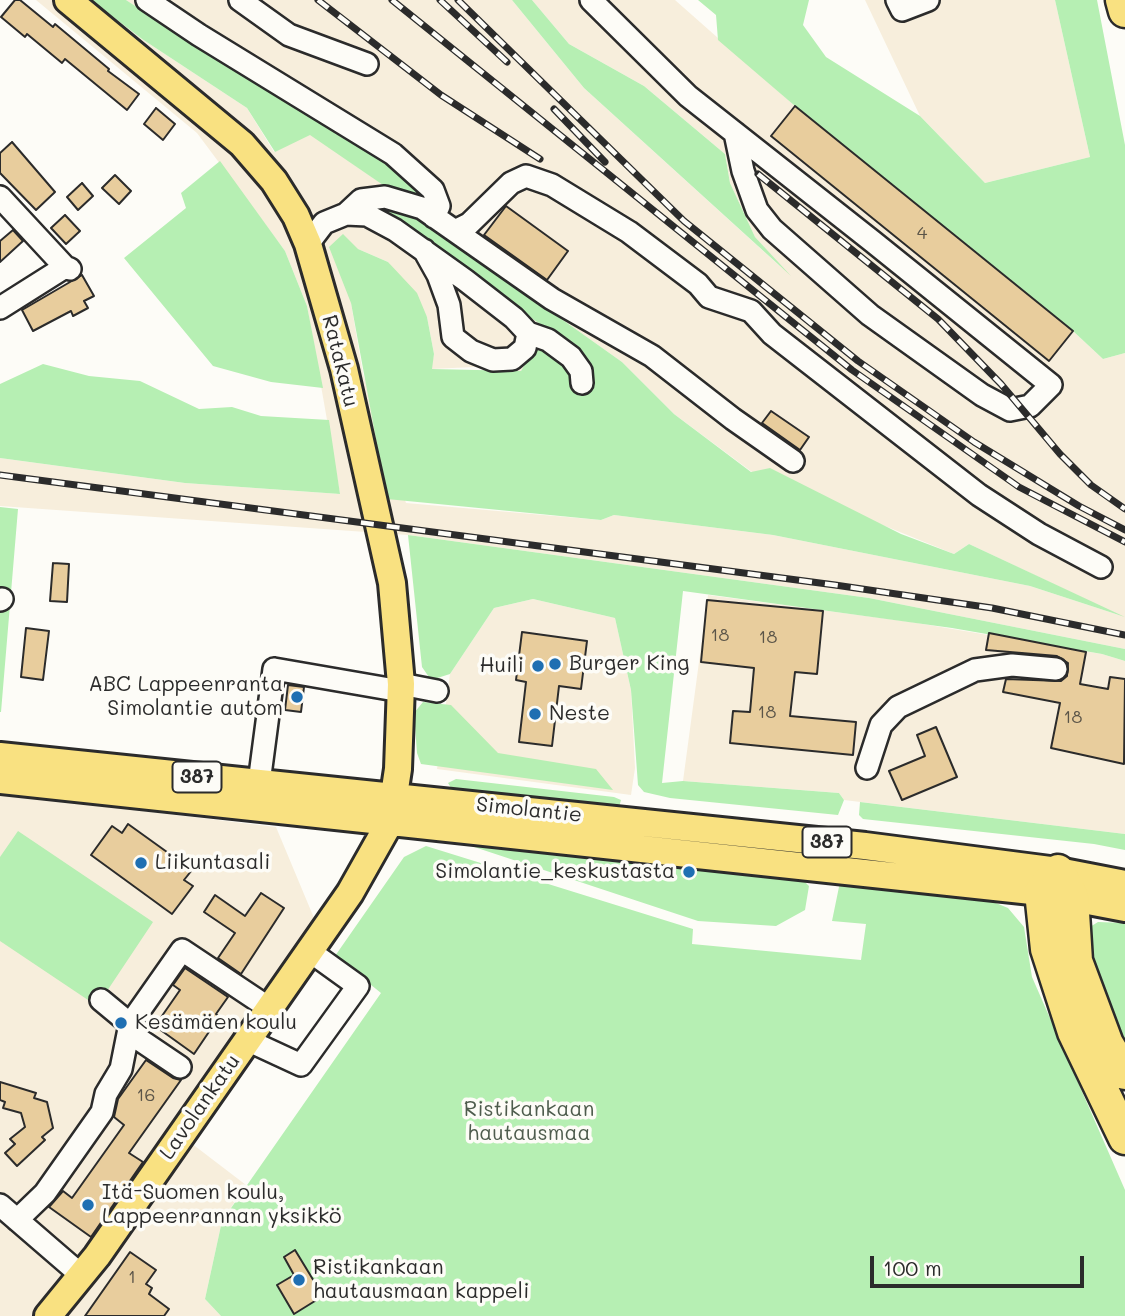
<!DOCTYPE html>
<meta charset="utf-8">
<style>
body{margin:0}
#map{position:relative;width:1125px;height:1316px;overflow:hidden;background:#fdfcf7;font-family:Mali,sans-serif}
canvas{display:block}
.scale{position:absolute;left:870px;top:1256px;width:214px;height:32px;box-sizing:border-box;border:4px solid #2b2b2b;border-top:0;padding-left:9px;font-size:21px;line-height:24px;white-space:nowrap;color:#2b2b2b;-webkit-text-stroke:5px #fdfcf7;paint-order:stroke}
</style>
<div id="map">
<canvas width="1125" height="1316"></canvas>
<div class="scale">100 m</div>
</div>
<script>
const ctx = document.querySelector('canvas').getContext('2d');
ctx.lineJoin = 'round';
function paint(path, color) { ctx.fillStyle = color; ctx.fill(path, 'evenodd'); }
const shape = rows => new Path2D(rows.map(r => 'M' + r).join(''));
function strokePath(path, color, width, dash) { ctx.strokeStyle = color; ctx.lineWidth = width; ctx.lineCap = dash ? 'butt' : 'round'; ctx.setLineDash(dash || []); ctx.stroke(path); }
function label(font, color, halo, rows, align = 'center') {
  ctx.font = font + ' Mali,sans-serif'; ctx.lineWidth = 7; ctx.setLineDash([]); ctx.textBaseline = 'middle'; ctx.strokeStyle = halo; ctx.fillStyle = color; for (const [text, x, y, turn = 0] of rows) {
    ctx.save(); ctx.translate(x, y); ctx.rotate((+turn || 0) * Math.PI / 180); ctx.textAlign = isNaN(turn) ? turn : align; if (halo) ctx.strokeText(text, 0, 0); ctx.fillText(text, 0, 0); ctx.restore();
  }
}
paint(shape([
 [36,0,91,0,142,39,247,108,274,152,310,134,399,196,420,196,126,0,512,0,584,88,783,269,755,237,730,183,725,154,644,86,569,44,532,0,675,0,795,106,1073,331,1103,359,1125,353,1125,649,869,598,408,535,0,506,0,458,185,483,340,494,307,306,285,251,197,133],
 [453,242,622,362,674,414,752,472,954,554,969,544,1119,615,1030,586,773,535,614,515,601,520,406,503,363,374,351,303,358,249,388,262,427,317,434,354,431,369,474,367,521,371,547,328,488,289],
 [865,0,1055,0,1090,157,985,183,920,116],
 [708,595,911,622,1102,654,1125,661,1125,834,844,800,839,793,683,781],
 [533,599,615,618,631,690,635,768,631,795,437,769,450,674,494,608],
 [0,794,276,827,314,918,170,1127,246,1185,222,1221,205,1299,221,1316,0,1316]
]), '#f7eedc');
paint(shape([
 [91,0,126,0,184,38,373,149,417,186,421,196,399,196,310,135,275,152,247,108,142,39],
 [512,0,532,0,569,44,644,86,725,154,730,183,755,237,791,276,584,88],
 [698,0,809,0,803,25,826,57,920,116,985,183,1090,157,1055,0,1097,0,1125,145,1125,353,1103,359,1073,331,795,106,718,40,716,15],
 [220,161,285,251,307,306,323,388,271,382,213,366,124,258,186,208,181,193],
 [371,204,395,204,453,242,622,362,674,414,751,472,770,468,901,534,954,554,969,544,1125,617,1030,586,773,535,614,515,601,520,387,499,351,303,329,247,343,234,358,249,388,262,417,293,427,317,434,354,432,369,521,371,546,328,376,213],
 [43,364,89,376,140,381,199,409,232,407,261,416,329,420,340,494,185,483,0,458,0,384],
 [0,507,18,509,1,712,0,712],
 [408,535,869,598,1125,649,1125,661,1102,654,952,628,683,591,662,783,683,781,839,793,844,800,838,815,670,798,644,792,638,785,631,690,615,618,533,599,494,608,450,674,431,680,422,667],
 [423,702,451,705,498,753,596,769,613,790,421,764,417,753,414,713],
 [456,779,614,797,621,800,618,811,455,794,448,783],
 [860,802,1125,834,1125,850,1094,844,863,819,859,815],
 [18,831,153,922,97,1006,0,941,0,857],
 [444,837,657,865,798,875,809,886,805,910,776,926,698,921],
 [426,846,693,929,692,944,861,960,866,924,832,921,840,882,991,901,1008,908,1024,927,1032,977,1125,1190,1125,1316,221,1316,205,1299,222,1221,381,993,335,956,404,857],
 [1098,922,1125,923,1125,1058,1084,967,1085,930]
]), '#b6efb3');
const building = shape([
 [15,0,20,0,53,27,55,24,109,69,108,71,139,94,127,110,65,59,62,63,27,34,25,37,1,17,15,0],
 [795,106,1073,331,1049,361,771,136,795,106],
 [156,108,175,124,163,140,144,124,156,108],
 [12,142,55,192,36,210,0,173,0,153,12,142],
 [115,175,131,191,119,204,102,188,115,175],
 [82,183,93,196,78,210,67,197,82,183],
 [506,206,568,251,547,280,484,235,506,206],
 [65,215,80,231,66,244,51,228,65,215],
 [13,230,23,241,0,262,0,241,13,230],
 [82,275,94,296,84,301,88,308,73,316,71,311,33,331,22,310,82,275],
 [771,411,809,437,800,450,762,423,771,411],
 [53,563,69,564,67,602,50,601,53,563],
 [707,600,823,611,817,674,795,672,790,716,856,722,853,755,730,743,733,711,750,712,754,668,701,662,707,600],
 [26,628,49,631,43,680,21,677,26,628],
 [522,632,587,641,581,689,559,686,552,746,519,742,526,682,516,680,522,632],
 [989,633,1086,652,1080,684,1108,689,1110,677,1125,679,1124,764,1051,748,1060,703,1003,692,1006,679,1061,681,1067,676,1068,663,1057,656,986,650,989,633],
 [288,685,304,687,301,712,285,710,288,685],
 [936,727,957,777,902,800,889,771,925,756,917,735,936,727],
 [128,824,192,870,184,880,193,886,172,914,91,855,112,826,122,833,128,824],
 [261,893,284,908,241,974,218,958,235,933,204,912,215,895,245,916,261,893],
 [185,968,228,997,216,1014,219,1017,194,1054,155,1026,180,990,173,985,185,968],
 [146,1060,173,1078,181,1080,129,1153,143,1162,91,1237,49,1207,63,1191,72,1198,124,1125,114,1117,118,1099,146,1060],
 [0,1082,36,1093,34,1098,47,1102,53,1128,42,1137,45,1140,17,1166,5,1153,15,1144,10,1139,25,1127,21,1113,3,1108,5,1102,0,1100,0,1082],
 [295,1250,323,1296,294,1314,277,1285,294,1275,284,1257,295,1250],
 [130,1252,156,1270,146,1284,152,1288,149,1294,169,1309,164,1316,85,1316,130,1252]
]);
paint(building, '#e8cd9d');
strokePath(building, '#2b2b2b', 2);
const minor = shape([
 [147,0,199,35,393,154,433,190,439,206,434,217],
 [240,0,289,35,367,64],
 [591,0,688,96,735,133,872,241,1051,385,1030,406,1010,410,982,395,870,315,772,229,757,210,743,171,735,133],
 [897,0,902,10,928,0],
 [0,197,65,267],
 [346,214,361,200,385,197,422,208,552,299,652,356,733,419,793,461],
 [455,231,469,224,511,183,526,176,552,185,629,232,698,284,709,297,751,311,772,334,979,495,1039,534,1101,567],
 [308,244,324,223,346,214,367,215,395,230,465,280,514,318,528,333,525,348,512,359,493,360,471,351,453,337,449,305,438,275,424,250],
 [0,308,65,267,70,269],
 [528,333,548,340,571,357,581,371,582,383],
 [0,600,2,599],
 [401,684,437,691],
 [867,768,881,725,898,707,975,670,1012,665,1056,669],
 [259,783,274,669,401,691],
 [101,1000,130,1024,140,1040,180,1067],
 [247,1040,301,1065,358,986,308,950],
 [0,1205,81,1275],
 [17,1220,45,1193,102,1112,106,1094,121,1069,130,1024,182,950,269,1008]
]);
const major = shape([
 [0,756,865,846,1058,871,1125,884],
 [0,780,1041,892,1125,908],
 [48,1316,97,1256,350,893,390,822,398,769,401,684,392,583,344,369,308,244,296,216,274,181,242,144,68,0]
]);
const highway = shape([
 [1122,0,1125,11],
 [1125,1073,1107,1044,1076,961,1072,897,1058,871,1041,892,1047,949,1074,1032,1125,1138]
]);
strokePath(minor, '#2b2b2b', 26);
strokePath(major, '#2b2b2b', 32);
strokePath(highway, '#2b2b2b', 37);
strokePath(minor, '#fdfcf7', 21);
strokePath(major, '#f9e181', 26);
strokePath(highway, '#f9e181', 32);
const rail = shape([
 [318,0,441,95,540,159],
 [392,0,852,370,1019,487,1125,542],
 [440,0,507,62],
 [458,0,684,221,858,361,974,442,1079,506,1125,530],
 [554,109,605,162],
 [758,174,938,319,1001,384,1060,454,1091,485,1125,509],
 [0,475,835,585,992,608,1125,635]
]);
strokePath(rail, '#2b2b2b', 7);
strokePath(rail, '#fdfcf7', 4.5, [13]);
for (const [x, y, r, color] of [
 [555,664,7,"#1f6fb2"],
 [538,666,7,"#1f6fb2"],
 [297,697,7,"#1f6fb2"],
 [535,714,7,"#1f6fb2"],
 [141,863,7,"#1f6fb2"],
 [689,872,7,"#1f6fb2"],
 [121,1023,7,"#1f6fb2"],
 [88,1205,7,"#1f6fb2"],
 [299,1280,7,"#1f6fb2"]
]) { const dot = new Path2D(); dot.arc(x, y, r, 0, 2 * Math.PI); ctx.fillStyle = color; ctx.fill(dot); strokePath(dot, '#fdfcf7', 2.5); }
label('18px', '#5a5448', null, [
 ["4",922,233],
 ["18",720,635],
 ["18",768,637],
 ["18",767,712],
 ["18",1073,717],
 ["16",146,1095],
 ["1",132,1277]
]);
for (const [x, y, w] of [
 [197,777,49],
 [827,842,49]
]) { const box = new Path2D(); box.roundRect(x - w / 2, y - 15.5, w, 31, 5); ctx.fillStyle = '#fdfcf7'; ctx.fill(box); strokePath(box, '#2b2b2b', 2); }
label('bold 19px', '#2b2b2b', null, [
 ["387",197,777],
 ["387",827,842]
]);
label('21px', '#2b2b2b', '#fdfcf7', [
 ["Ratakatu",340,361,76],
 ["Simolantie",529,810,6],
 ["Lavolankatu",200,1107,-55]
]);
label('21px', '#2b2b2b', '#fdfcf7', [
 ["Burger King",569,664],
 ["Huili",524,666,"right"],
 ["ABC Lappeenranta",283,685,"right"],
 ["Simolantie autom",283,709,"right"],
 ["Neste",549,714],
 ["Liikuntasali",155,863],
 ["Simolantie_keskustasta",675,872,"right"],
 ["Kesämäen koulu",135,1023],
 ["Itä-Suomen koulu,",102,1193],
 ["Lappeenrannan yksikkö",102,1217],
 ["Ristikankaan",313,1268],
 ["hautausmaan kappeli",313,1292]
], 'left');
label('21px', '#4e5c4d', '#fdfcf7', [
 ["Ristikankaan",529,1110],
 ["hautausmaa",529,1134]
]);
</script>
